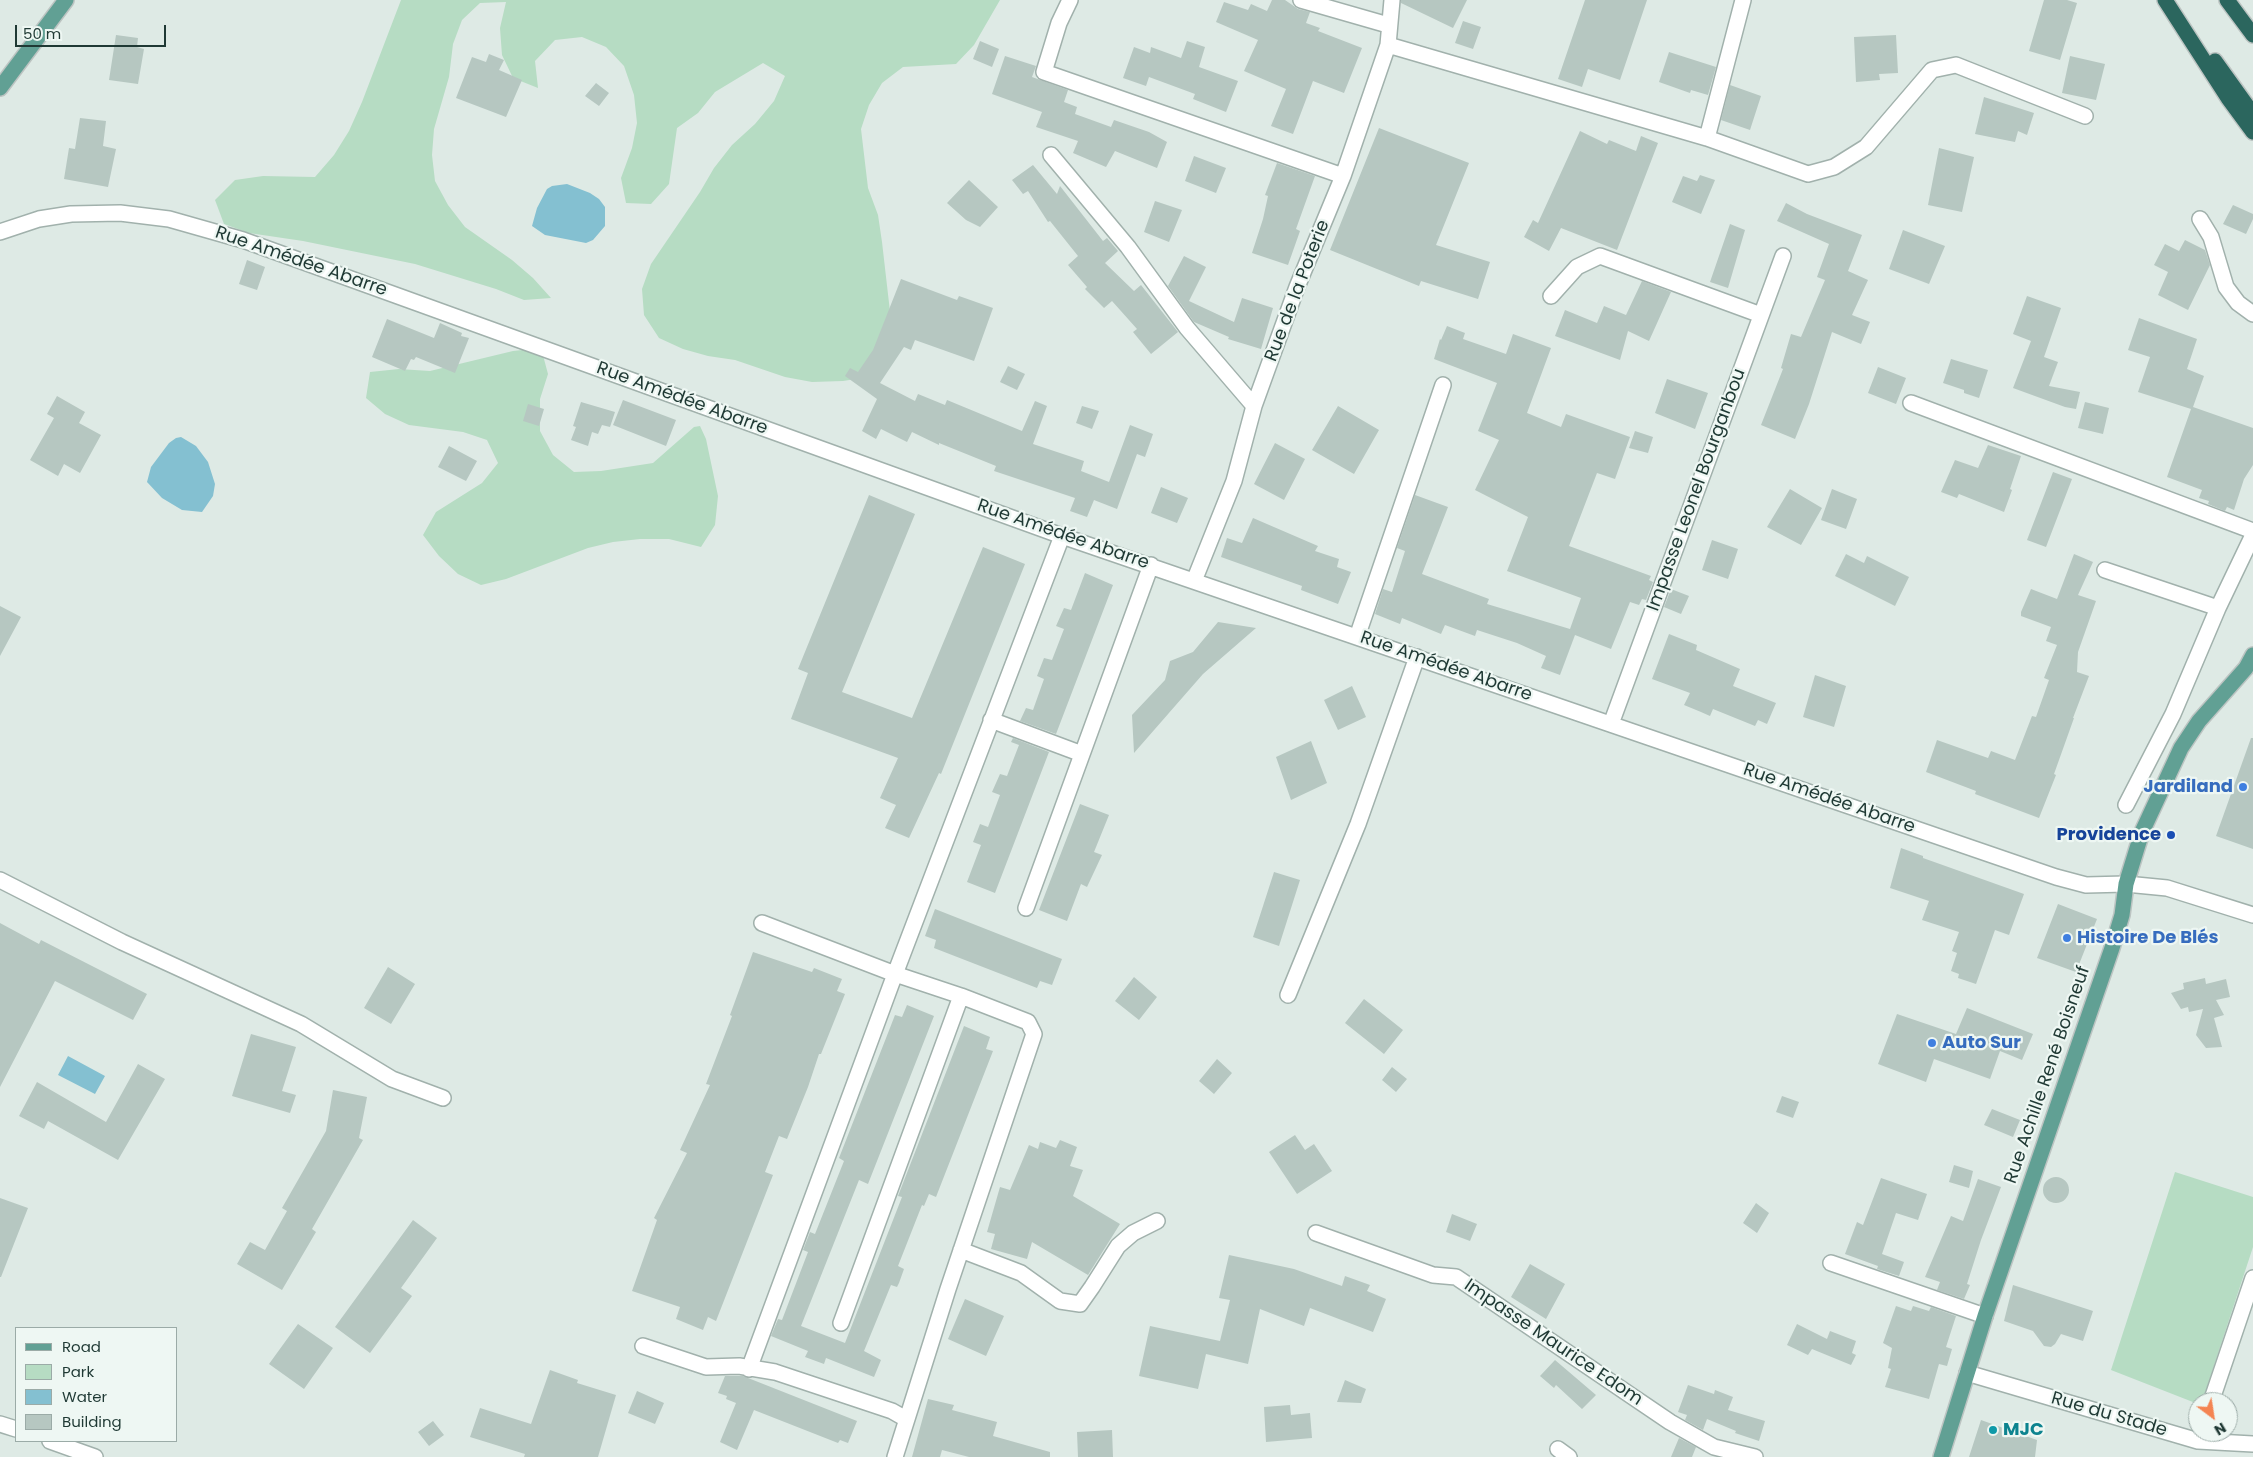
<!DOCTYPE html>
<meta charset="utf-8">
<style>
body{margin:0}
#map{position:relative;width:2253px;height:1457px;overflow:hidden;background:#deeae5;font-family:Poppins,sans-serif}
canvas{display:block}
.legend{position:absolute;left:15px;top:1327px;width:162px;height:115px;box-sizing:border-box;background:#eef7f3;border:1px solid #9baba7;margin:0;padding:6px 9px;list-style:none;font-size:15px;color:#1f3934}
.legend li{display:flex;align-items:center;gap:10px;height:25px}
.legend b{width:25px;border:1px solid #9baba7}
.north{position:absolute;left:2188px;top:1392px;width:50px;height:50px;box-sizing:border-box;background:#eef7f3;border:1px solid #9baba7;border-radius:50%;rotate:149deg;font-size:14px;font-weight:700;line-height:20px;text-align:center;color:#1f3934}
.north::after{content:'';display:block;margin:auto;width:18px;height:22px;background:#f48452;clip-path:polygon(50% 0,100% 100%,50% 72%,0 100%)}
.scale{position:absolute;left:15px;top:25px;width:151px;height:22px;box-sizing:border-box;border:2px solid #1f3934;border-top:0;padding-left:6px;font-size:15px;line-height:18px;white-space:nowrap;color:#1f3934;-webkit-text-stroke:4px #eef7f3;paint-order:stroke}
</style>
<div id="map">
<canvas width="2253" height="1457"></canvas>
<ul class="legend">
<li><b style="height:6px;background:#61a094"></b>Road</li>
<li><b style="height:14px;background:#b6dcc3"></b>Park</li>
<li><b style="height:14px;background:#84c0d1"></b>Water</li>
<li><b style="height:14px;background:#b6c7c1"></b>Building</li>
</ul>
<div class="north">N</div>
<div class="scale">50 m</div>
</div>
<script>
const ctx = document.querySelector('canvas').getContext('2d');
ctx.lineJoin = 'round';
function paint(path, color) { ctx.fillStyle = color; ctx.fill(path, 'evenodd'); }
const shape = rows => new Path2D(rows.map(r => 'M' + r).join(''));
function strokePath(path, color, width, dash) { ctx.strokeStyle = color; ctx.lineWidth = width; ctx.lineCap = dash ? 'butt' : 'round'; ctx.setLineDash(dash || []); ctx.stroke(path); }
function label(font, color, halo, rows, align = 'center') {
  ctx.font = font + ' Poppins,sans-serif'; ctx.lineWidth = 4.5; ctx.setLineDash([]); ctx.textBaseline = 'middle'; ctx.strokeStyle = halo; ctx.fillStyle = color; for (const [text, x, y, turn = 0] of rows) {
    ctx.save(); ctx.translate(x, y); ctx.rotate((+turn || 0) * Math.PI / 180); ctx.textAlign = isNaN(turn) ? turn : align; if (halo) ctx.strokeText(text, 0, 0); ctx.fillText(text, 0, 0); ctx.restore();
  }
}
paint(shape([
 [401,0,1000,0,974,45,956,64,903,67,882,83,869,105,861,129,868,188,878,215,882,242,892,329,875,376,843,381,812,382,785,377,735,360,708,356,683,349,659,338,644,315,642,289,651,264,700,192,714,168,732,145,755,124,774,101,785,76,763,63,715,92,698,113,677,128,669,184,651,204,626,203,621,178,632,148,637,123,634,95,624,66,606,47,582,37,555,40,535,61,538,88,513,78,502,55,500,28,506,2,480,3,462,20,453,44,449,77,434,129,432,155,435,181,448,205,465,227,512,260,533,278,551,298,524,300,496,289,415,264,303,241,249,233,224,224,215,200,235,180,263,176,315,177,334,155,349,131,362,102],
 [541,348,548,374,540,399,540,431,553,455,574,472,601,471,653,463,694,427,700,426,706,439,718,496,715,525,701,547,669,539,640,539,613,542,588,548,506,579,481,585,458,574,439,556,423,535,436,512,482,483,498,463,487,440,463,432,409,425,385,414,366,398,370,372,399,369,430,371,513,351],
 [2175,1172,2253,1197,2253,1247,2202,1402,2198,1402,2198,1404,2111,1370]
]), '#b6dcc3');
paint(shape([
 [567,184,590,193,599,199,605,207,605,226,593,240,586,243,545,235,532,226,537,208,547,189,552,186],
 [181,437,196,446,208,462,215,484,213,496,202,512,182,510,162,498,147,482,151,467,169,443,176,438],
 [68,1056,105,1076,95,1094,58,1075]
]), '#84c0d1');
paint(shape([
 [1272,0,1285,0,1298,9,1310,12,1306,23,1320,28,1318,31,1362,48,1344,93,1313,81,1293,134,1271,126,1286,89,1244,71,1258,40,1216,22,1224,2,1248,10,1251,4,1267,11],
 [1401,0,1467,0,1453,28,1401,3],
 [1585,0,1647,0,1620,80,1588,69,1582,87,1558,79],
 [2044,0,2067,0,2077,3,2060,60,2029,51],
 [1463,21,1481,27,1473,49,1455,43],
 [116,35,138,38,137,47,144,49,138,84,109,80],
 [1896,35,1898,73,1879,74,1880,80,1856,82,1854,37],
 [980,41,999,49,992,67,973,59],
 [1187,41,1205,47,1199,67,1238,81,1226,112,1193,99,1195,94,1149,77,1146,86,1123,78,1134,47,1150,53,1151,47,1181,58],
 [1669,52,1716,67,1708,95,1691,90,1690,93,1659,82],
 [489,54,504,60,499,70,522,80,506,117,456,98,472,57,486,62],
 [1005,56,1036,66,1032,77,1068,90,1064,102,1077,107,1075,114,1111,127,1114,120,1149,132,1167,142,1157,168,1115,151,1106,167,1073,153,1078,141,1036,127,1042,112,992,94],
 [2070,56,2105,64,2096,100,2062,93],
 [596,83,609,93,599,106,585,96],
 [1730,85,1761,96,1750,130,1721,120],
 [1984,97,2034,113,2027,135,2018,131,2015,142,1975,134],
 [80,118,106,121,103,146,116,149,108,187,64,179,69,148,75,149],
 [1379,128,1469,163,1436,245,1490,262,1478,299,1421,281,1419,286,1330,250],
 [1580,131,1607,144,1609,140,1636,151,1641,136,1658,143,1617,250,1561,228,1549,251,1524,237,1533,220,1538,223],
 [1939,148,1974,157,1962,212,1928,205],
 [1194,156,1226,168,1216,193,1185,181],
 [1277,163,1315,176,1296,229,1300,231,1288,265,1252,253,1263,219,1268,196,1265,195],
 [1033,165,1057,194,1060,186,1103,241,1107,238,1118,251,1105,263,1134,291,1141,285,1178,332,1151,354,1133,332,1137,329,1112,301,1104,308,1085,289,1087,287,1068,265,1078,256,1050,221,1048,222,1028,191,1023,194,1012,180],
 [1700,175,1715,180,1701,214,1672,202,1683,176,1697,181],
 [969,180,998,207,980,227,966,220,947,203],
 [1155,201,1182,210,1169,242,1144,232],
 [1786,203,1807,214,1862,235,1848,271,1868,280,1852,315,1870,322,1861,344,1832,332,1809,404,1795,439,1761,425,1783,369,1781,368,1791,334,1801,337,1825,280,1817,277,1829,244,1777,221],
 [2233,205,2253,214,2253,219,2246,234,2223,224],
 [1730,224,1745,230,1728,288,1710,282],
 [1903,230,1945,246,1929,284,1889,269],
 [2185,240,2205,250,2210,265,2188,310,2158,295,2168,272,2154,265,2165,244,2179,251],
 [1184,256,1206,267,1189,301,1234,322,1242,298,1273,308,1261,349,1228,339,1229,337,1194,322,1168,286],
 [247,260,265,267,257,290,239,284],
 [901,279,957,300,959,296,993,308,974,361,915,340,911,350,904,347,880,383,915,401,918,394,945,405,947,400,1022,431,1035,401,1047,406,1033,444,1084,461,1081,471,1109,482,1130,425,1153,434,1145,457,1137,454,1117,509,1094,500,1087,517,1070,511,1075,498,994,471,996,466,939,443,939,445,912,432,907,442,881,429,876,439,862,431,877,399,845,376,850,368,858,372,873,350],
 [1642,281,1671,292,1649,341,1628,331,1620,360,1555,336,1565,310,1597,323,1604,306,1626,315],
 [2027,296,2061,308,2044,357,2058,362,2049,386,2080,392,2076,409,2065,407,2013,388,2031,341,2013,334],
 [2139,318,2197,339,2187,369,2204,376,2193,407,2253,428,2253,465,2244,479,2234,510,2227,507,2225,511,2208,504,2209,501,2199,498,2202,490,2167,477,2191,409,2138,392,2150,357,2128,350],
 [387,319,434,338,440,323,462,333,461,336,469,338,455,373,416,357,414,360,411,359,405,371,372,357],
 [1447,326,1465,333,1463,339,1506,354,1513,334,1551,348,1527,413,1561,427,1566,414,1630,437,1615,479,1597,473,1569,546,1651,576,1649,580,1653,582,1646,600,1642,599,1639,605,1630,602,1611,649,1575,635,1560,675,1541,668,1546,656,1517,643,1477,630,1475,636,1445,625,1441,634,1402,618,1400,624,1375,614,1383,589,1392,592,1405,551,1397,548,1415,495,1448,507,1422,574,1489,599,1487,604,1570,629,1581,598,1507,571,1528,517,1475,490,1499,440,1478,431,1497,383,1434,359,1440,339,1441,340],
 [1951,359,1988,370,1979,398,1964,393,1964,390,1943,383],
 [1008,366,1025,374,1017,390,1000,382],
 [1878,367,1906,378,1896,404,1868,393],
 [1667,379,1708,393,1695,429,1655,413],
 [57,396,85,412,79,423,101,435,80,473,64,464,58,476,30,460,54,418,47,414],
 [623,400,676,420,666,446,613,425],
 [581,402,615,412,610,427,602,425,598,434,592,432,588,446,571,440,576,427,573,426],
 [2085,402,2109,408,2103,434,2078,428],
 [528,404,544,409,539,426,523,421],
 [1082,406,1099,411,1092,429,1076,423],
 [1338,406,1379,430,1354,474,1312,450],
 [1635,431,1653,437,1648,453,1629,448],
 [1275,443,1305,459,1284,500,1254,484],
 [1988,445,2021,456,2010,489,2012,490,2004,512,1959,494,1957,498,1941,492,1955,460,1978,468],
 [449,446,477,461,466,481,438,467],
 [2053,472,2072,479,2046,547,2027,540],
 [1161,487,1188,498,1177,523,1151,513],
 [1790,489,1822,508,1801,545,1767,527],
 [1832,489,1857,499,1846,529,1821,520],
 [869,495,915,514,842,692,912,718,983,547,1025,564,941,774,939,773,909,838,885,828,896,805,880,798,898,758,791,719,808,673,798,669],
 [1253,518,1318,546,1315,551,1339,559,1337,567,1351,572,1338,604,1301,590,1302,586,1221,557,1227,538,1242,543],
 [1712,540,1738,549,1728,579,1702,570],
 [1846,554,1864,563,1867,556,1909,577,1895,606,1835,576],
 [2074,554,2093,562,2078,595,2096,601,2078,652,2077,672,2089,676,2073,718,2074,718,2054,774,2056,775,2039,818,1975,794,1976,791,1926,772,1937,740,1988,758,1991,751,2015,760,2032,716,2036,717,2049,680,2044,678,2057,645,2046,641,2051,627,2021,616,2021,612,2031,589,2057,599],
 [1085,573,1113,585,1056,734,1020,721,1026,708,1033,710,1044,679,1037,676,1044,658,1052,660,1064,629,1056,626,1064,608,1071,610],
 [1671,589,1689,596,1681,614,1664,607],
 [0,606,21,617,0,656],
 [1218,622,1256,628,1203,674,1134,753,1132,715,1165,680,1170,661,1193,652],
 [1669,634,1697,645,1696,650,1740,669,1733,686,1776,703,1767,724,1758,720,1755,726,1713,709,1710,716,1701,712,1684,705,1690,693,1652,679],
 [1815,675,1846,686,1834,727,1803,717],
 [1352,686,1366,717,1338,730,1324,700],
 [1013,738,1049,752,995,893,967,882,981,845,973,842,980,824,988,827,1000,795,992,792,1000,774,1007,776,1019,745,1011,742],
 [2251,738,2253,738,2253,849,2216,836],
 [1311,741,1327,783,1291,800,1276,757],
 [1080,804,1109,815,1094,852,1102,855,1087,887,1081,884,1067,921,1039,910],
 [1901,848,1923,856,1923,858,2024,894,2009,935,1995,930,1976,984,1958,978,1959,974,1951,971,1957,953,1952,951,1959,932,1922,920,1929,901,1890,888],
 [1274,872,1300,880,1279,946,1253,937],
 [2058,904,2097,919,2076,972,2037,958],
 [935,909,1062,959,1052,985,1040,981,1037,988,934,948,936,940,925,936],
 [0,923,39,944,41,940,147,994,133,1020,55,981,0,1087],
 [753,952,812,972,814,968,842,979,837,991,845,994,821,1054,819,1054,808,1087,787,1139,779,1136,765,1172,773,1175,716,1321,708,1317,703,1330,676,1319,680,1307,632,1291,657,1220,654,1218,687,1153,680,1150,710,1085,706,1084,732,1016,730,1015],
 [388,967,415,984,391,1024,364,1008],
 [1134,977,1157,997,1139,1020,1115,1001],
 [2205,978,2206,984,2226,979,2230,997,2216,1000,2224,1015,2214,1018,2222,1047,2206,1048,2196,1035,2203,1009,2189,1012,2188,1007,2181,1009,2171,993,2184,989,2183,983],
 [1364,999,1403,1030,1384,1054,1345,1023],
 [907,1005,934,1016,868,1184,859,1180,801,1326,845,1343,902,1197,898,1196,964,1026,990,1037,986,1049,993,1051,936,1197,929,1194,924,1206,922,1205,898,1266,904,1269,899,1283,897,1287,891,1285,864,1351,881,1360,874,1377,826,1358,824,1364,805,1357,808,1351,771,1336,778,1319,782,1320,808,1252,803,1250,810,1232,815,1234,844,1161,839,1158,888,1033,895,1015,902,1017],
 [1967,1008,2033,1034,2022,1060,2000,1051,1990,1079,1934,1059,1926,1082,1878,1064,1897,1014,1956,1034],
 [251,1034,296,1047,282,1091,296,1095,290,1113,232,1096],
 [1217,1059,1232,1073,1214,1094,1199,1081],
 [138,1064,165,1079,118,1160,48,1121,44,1129,19,1116,37,1082,106,1122],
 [1392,1067,1407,1079,1396,1092,1382,1080],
 [333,1090,367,1097,359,1138,363,1140,312,1229,316,1232,282,1290,237,1264,250,1242,265,1250,287,1211,282,1208,326,1131],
 [1782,1096,1799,1102,1793,1118,1776,1112],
 [1992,1109,2020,1120,2013,1137,1984,1125],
 [1295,1135,1305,1150,1314,1144,1332,1171,1297,1194,1269,1152],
 [1060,1140,1077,1147,1070,1166,1083,1170,1073,1196,1120,1224,1088,1275,1032,1242,1027,1259,991,1249,995,1234,987,1232,1000,1187,1010,1190,1029,1145,1038,1149,1040,1142,1056,1148],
 [1954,1165,1973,1171,1969,1188,1949,1182],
 '2043 1190a13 13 0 1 1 26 0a13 13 0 1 1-26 0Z',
 [1881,1178,1927,1194,1918,1220,1896,1213,1882,1254,1904,1262,1899,1276,1877,1269,1878,1266,1845,1254,1857,1222,1863,1225],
 [1978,1179,2001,1187,1981,1240,1967,1284,1970,1285,1964,1299,1937,1290,1940,1282,1925,1277,1951,1216,1963,1221],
 [0,1198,28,1208,1,1277,0,1277],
 [1756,1203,1769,1213,1757,1233,1743,1223],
 [1452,1214,1477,1224,1470,1241,1446,1232],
 [413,1220,437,1238,401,1288,412,1296,370,1353,335,1327],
 [1229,1255,1294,1269,1342,1286,1345,1276,1370,1285,1367,1291,1386,1299,1373,1332,1310,1308,1304,1326,1260,1309,1248,1364,1206,1354,1198,1389,1139,1376,1150,1326,1220,1341,1230,1300,1219,1298],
 [1530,1264,1565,1284,1546,1319,1511,1297],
 [2013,1285,2093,1311,2083,1341,2061,1334,2055,1344,2051,1347,2044,1346,2033,1331,2004,1321],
 [965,1299,1004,1316,986,1356,948,1339],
 [1896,1306,1911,1311,1913,1306,1929,1311,1931,1307,1956,1316,1946,1347,1952,1349,1947,1366,1939,1364,1929,1399,1885,1387,1891,1369,1888,1368,1892,1348,1883,1343],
 [298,1324,333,1348,304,1389,269,1364],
 [1797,1324,1827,1339,1830,1331,1856,1341,1852,1353,1856,1355,1851,1365,1812,1349,1808,1355,1787,1345],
 [1555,1360,1596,1395,1582,1409,1556,1385,1554,1388,1540,1376],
 [550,1370,578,1380,577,1383,616,1395,598,1457,524,1457,525,1454,470,1437,480,1408,531,1424],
 [725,1376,743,1376,857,1421,848,1443,840,1440,838,1443,754,1410,737,1450,720,1442,736,1403,726,1399,727,1396,718,1393],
 [1345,1380,1366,1389,1361,1403,1337,1402],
 [1688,1385,1714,1394,1715,1390,1733,1397,1728,1410,1765,1421,1759,1441,1735,1433,1736,1431,1707,1419,1703,1430,1685,1420,1687,1415,1678,1412],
 [637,1391,664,1403,655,1424,628,1413],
 [928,1399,954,1405,952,1410,997,1422,993,1436,1050,1452,1050,1457,969,1457,942,1450,940,1457,912,1457],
 [1290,1405,1291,1415,1310,1413,1312,1438,1266,1442,1264,1407],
 [1981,1420,2037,1440,2035,1457,1969,1457],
 [433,1421,444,1435,429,1446,418,1432],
 [1112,1430,1113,1457,1078,1457,1077,1432],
 [1679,1438,1696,1447,1692,1457,1671,1457]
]), '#b6c7c1');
const minor = shape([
 [1070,0,1059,23,1044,72,1343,176],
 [1301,0,1388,25],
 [1388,45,1707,138,1808,174,1834,167,1866,147,1932,70,1956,65,2085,116],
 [1707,138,1743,0],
 [1051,155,1128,247,1187,328,1254,406],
 [2200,219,2211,237,2226,287,2238,303,2253,314],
 [0,232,39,219,71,214,120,213,169,219,243,240,1062,536,2056,877,2086,885,2126,884,2167,888,2253,915],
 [1551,296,1577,267,1600,256,1761,315],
 [1911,403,2253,531],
 [2105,570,2218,608],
 [1194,581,1234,481,1254,406,1297,287,1343,176,1388,45,1392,0],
 [1357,637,1443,385],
 [991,720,1082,754],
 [1611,724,1783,256],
 [2126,805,2173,714,2218,608,2253,535],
 [0,880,122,942,301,1024,392,1079,443,1098],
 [1026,908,1151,565],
 [1288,995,1358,824,1417,657],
 [1316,1233,1433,1275,1456,1277,1670,1422,1714,1447,1755,1457],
 [961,1250,1021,1273,1060,1301,1080,1304,1092,1287,1118,1246,1133,1233,1157,1221],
 [1831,1263,1985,1316],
 [841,1323,961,996],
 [643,1346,706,1367,739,1366,775,1372,892,1411,906,1419],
 [749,1369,895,974,762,923],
 [1967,1373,2198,1441,2253,1444],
 [2211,1402,2253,1278],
 [0,1424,16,1429],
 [50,1441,95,1457],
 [1558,1449,1569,1457],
 [895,1457,948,1289,1034,1034,1028,1022,961,996,895,974,1062,536]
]);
const major = shape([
 [0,88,66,0],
 [1941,1457,1985,1316,2112,948,2122,915,2126,884,2142,832,2181,748,2199,721,2246,668,2253,655]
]);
const highway = shape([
 [2165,0,2228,98,2253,132],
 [2227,0,2253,35],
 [2215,61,2253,114]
]);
strokePath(minor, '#a1b1ac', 18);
strokePath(major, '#bcc4c2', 18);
strokePath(highway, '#bcc4c2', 18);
strokePath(minor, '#fff', 15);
strokePath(major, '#61a094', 15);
strokePath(highway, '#2b665e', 15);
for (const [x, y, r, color] of [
 [2243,787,5,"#3f7fe0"],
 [2171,835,5,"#1a4fb4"],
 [2067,938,5,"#3f7fe0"],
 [1932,1043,5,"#3f7fe0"],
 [1993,1430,5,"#0f9aa8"]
]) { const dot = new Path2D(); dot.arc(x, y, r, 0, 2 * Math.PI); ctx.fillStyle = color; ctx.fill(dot); strokePath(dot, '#eef7f3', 2); }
label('18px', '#1f3934', '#eef7f3', [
 ["Rue Amédée Abarre",301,262,19],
 ["Rue de la Poterie",1298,291,-69],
 ["Rue Amédée Abarre",682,399,20],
 ["Impasse Leonel Bourganbou",1697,490,-70],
 ["Rue Amédée Abarre",1063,535,19],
 ["Rue Amédée Abarre",1446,667,19],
 ["Rue Amédée Abarre",1829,799,19],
 ["Rue Achille René Boisneuf",2048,1075,-71],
 ["Impasse Maurice Edom",1553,1343,34],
 ["Rue du Stade",2109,1415,16]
]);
label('bold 18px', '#366cbe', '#eef7f3', [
 ["Jardiland",2233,787,"right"],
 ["Histoire De Blés",2077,938],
 ["Auto Sur",1942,1043]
], 'left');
label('bold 18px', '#164399', '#eef7f3', [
 ["Providence",2161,835]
], 'right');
label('bold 18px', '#0d838f', '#eef7f3', [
 ["MJC",2003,1430]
], 'left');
</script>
